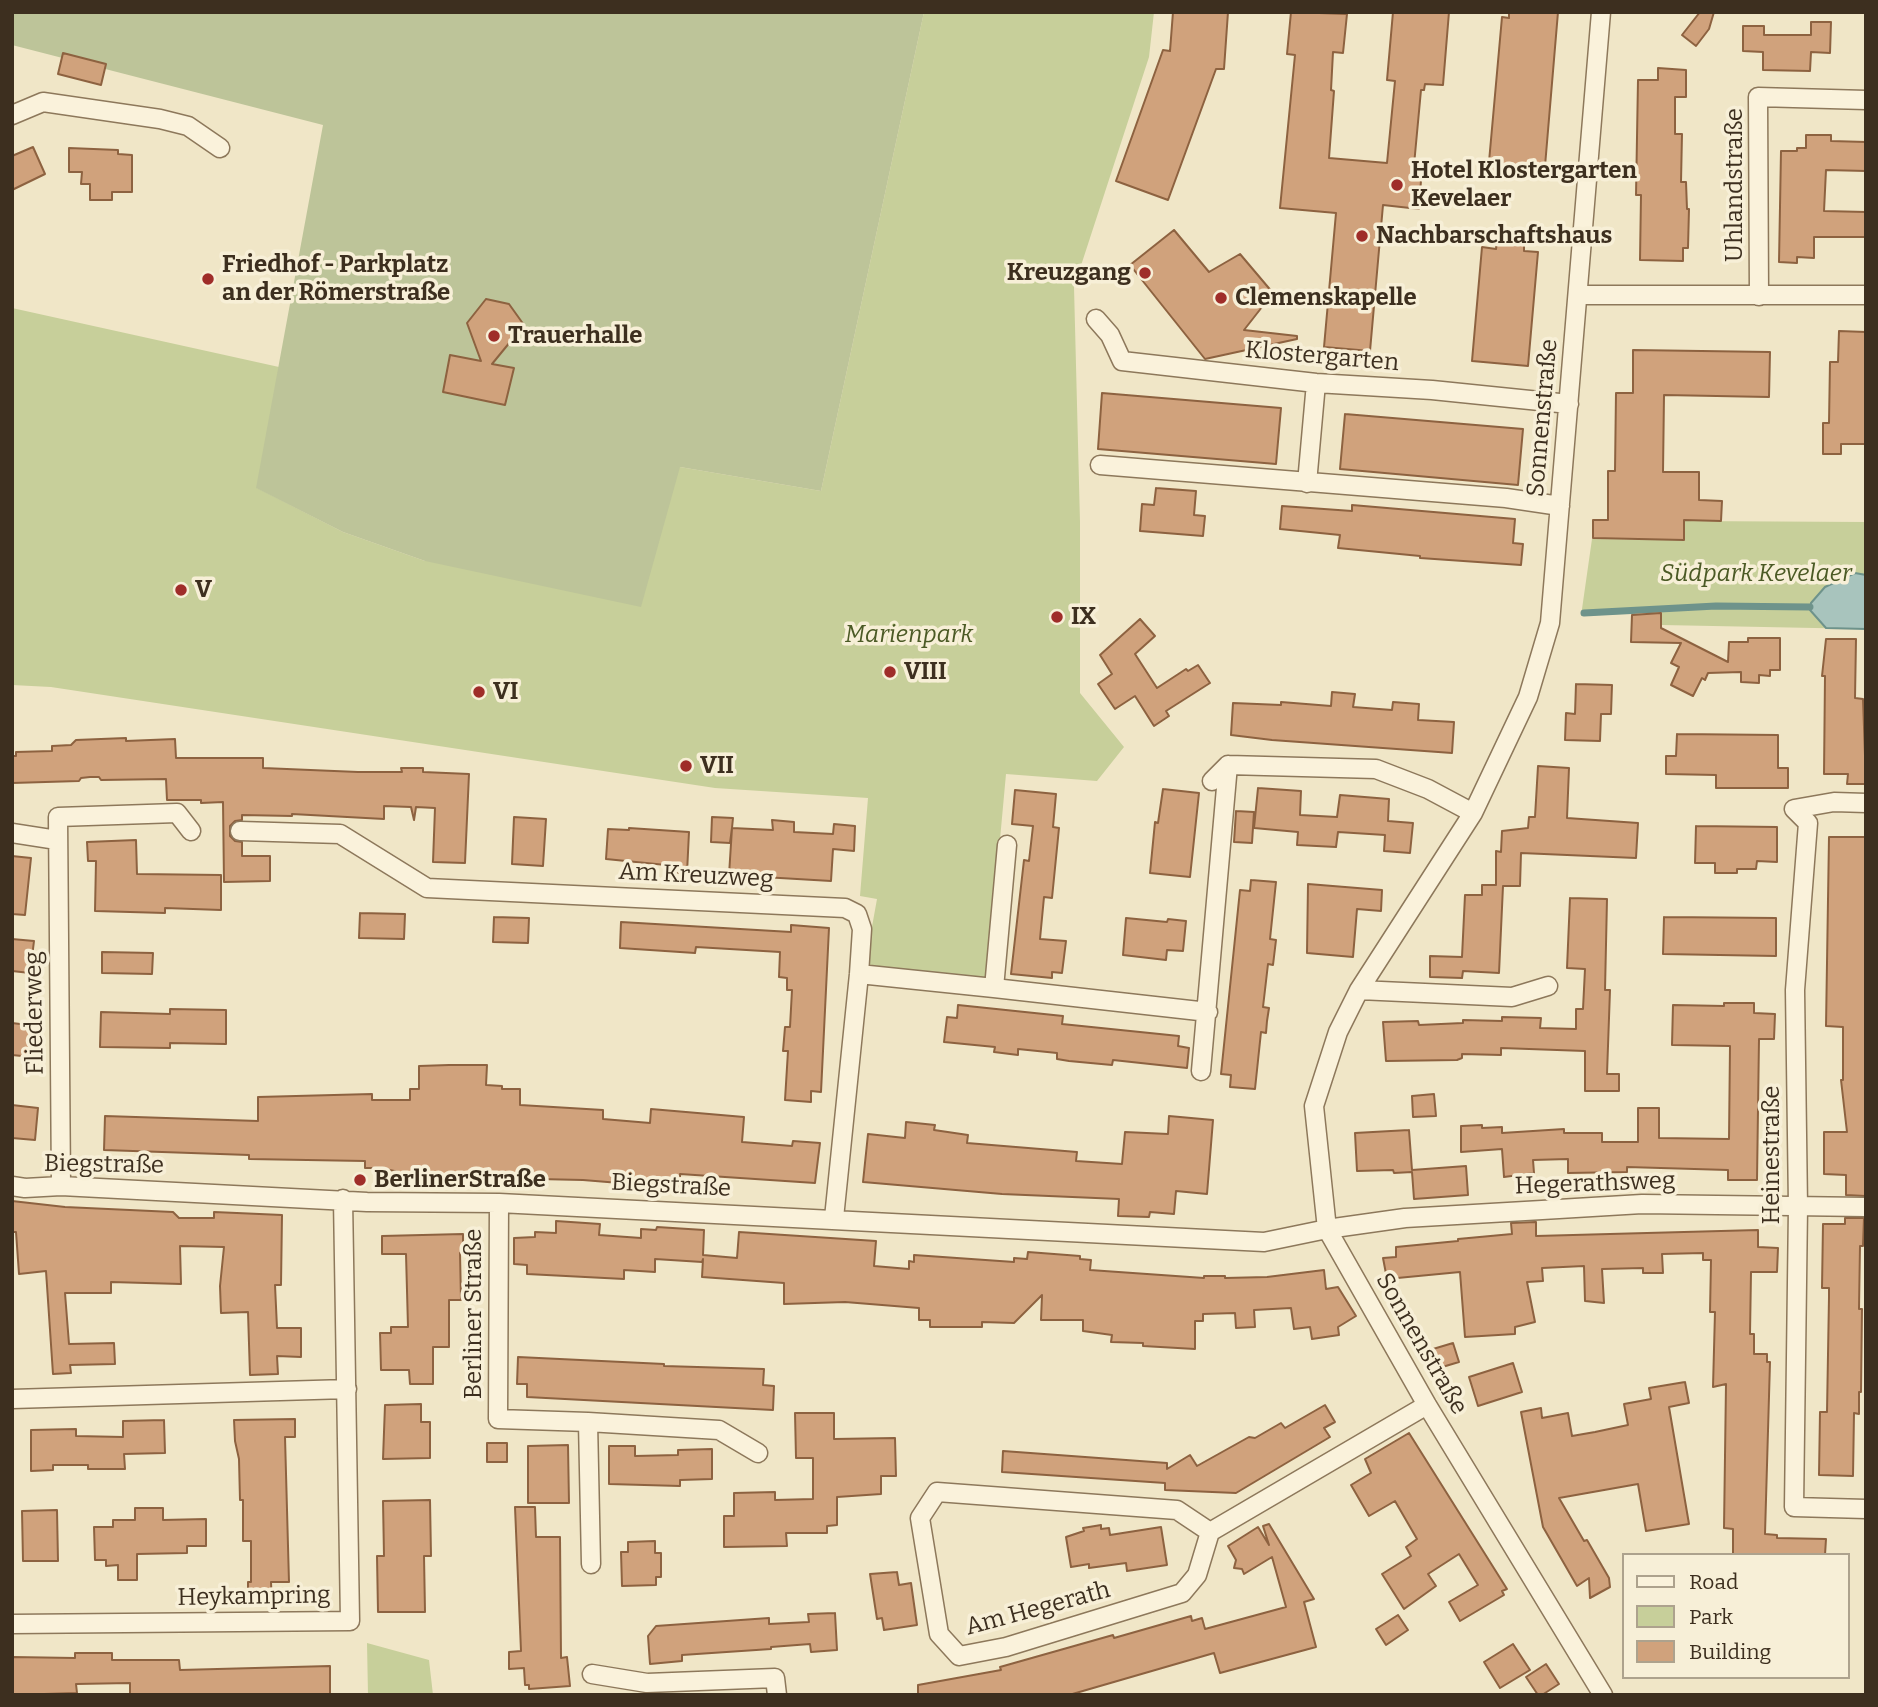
<!DOCTYPE html>
<meta charset="utf-8">
<style>
body{margin:0}
#map{position:relative;width:1878px;height:1707px;overflow:hidden;background:#f0e6c7;font-family:Bitter,serif}
canvas{display:block}
.frame{position:absolute;inset:0;border:14px solid #3d2f1f;pointer-events:none}
.legend{position:absolute;left:1622px;top:1553px;width:228px;height:126px;box-sizing:border-box;background:#f7efd7;border:2px solid #ada28d;margin:0;padding:9px 12px;list-style:none;font-size:21px;color:#3d2f1f}
.legend li{display:flex;align-items:center;gap:14px;height:35px}
.legend b{width:35px;border:2px solid #ada28d}
</style>
<div id="map">
<canvas width="1878" height="1707"></canvas>
<div class="frame"></div>
<ul class="legend">
<li><b style="height:9px;background:#faf2db"></b>Road</li>
<li><b style="height:19px;background:#c7cf9a"></b>Park</li>
<li><b style="height:19px;background:#d0a27c"></b>Building</li>
</ul>
</div>
<script>
const ctx = document.querySelector('canvas').getContext('2d');
ctx.lineJoin = 'round';
function paint(path, color) { ctx.fillStyle = color; ctx.fill(path, 'evenodd'); }
const shape = rows => new Path2D(rows.map(r => 'M' + r).join(''));
function strokePath(path, color, width, dash) { ctx.strokeStyle = color; ctx.lineWidth = width; ctx.lineCap = dash ? 'butt' : 'round'; ctx.setLineDash(dash || []); ctx.stroke(path); }
function label(font, color, halo, rows, align = 'center') {
  ctx.font = font + ' Bitter,serif'; ctx.lineWidth = 7; ctx.setLineDash([]); ctx.textBaseline = 'middle'; ctx.strokeStyle = halo; ctx.fillStyle = color; for (const [text, x, y, turn = 0] of rows) {
    ctx.save(); ctx.translate(x, y); ctx.rotate((+turn || 0) * Math.PI / 180); ctx.textAlign = isNaN(turn) ? turn : align; if (halo) ctx.strokeText(text, 0, 0); ctx.fillText(text, 0, 0); ctx.restore();
  }
}
paint(shape([
 [924,12,1154,12,1149,57,1074,287,1080,522,1080,693,1124,747,1097,781,1006,774,987,981,864,971,877,899,860,896,868,798,715,788,51,687,12,685,12,308,279,367,257,488,343,532,425,561,680,467,821,491],
 [1685,521,1866,522,1866,629,1662,625,1662,612,1581,616,1592,539,1684,540],
 [367,1643,429,1660,433,1695,368,1695]
]), '#c7cf9a');
paint(shape([
 [12,12,924,12,821,491,680,467,641,607,425,561,343,532,256,488,323,125,12,45]
]), '#bdc499');
const water = shape([
 [1855,573,1866,575,1866,629,1826,628,1810,610,1811,603,1825,587,1855,573]
]);
paint(water, '#a8c4bd');
strokePath(water, '#6e938b', 2);
strokePath(shape([
 [1584,613,1716,606,1810,607]
]), '#6e938b', 7);
const building = shape([
 [1173,12,1228,12,1224,69,1216,69,1168,200,1116,181,1163,50,1170,51,1173,12],
 [1291,12,1347,14,1343,53,1333,52,1331,90,1334,91,1329,158,1387,163,1395,81,1387,80,1393,12,1449,12,1443,85,1425,84,1424,90,1421,90,1414,165,1422,166,1419,209,1383,205,1370,351,1324,347,1336,213,1280,208,1295,55,1287,54,1291,12],
 [1509,12,1558,12,1544,178,1488,173,1502,17,1509,18,1509,12],
 [1700,12,1714,12,1709,29,1696,46,1682,35,1700,12],
 [1811,22,1831,22,1830,53,1811,52,1810,71,1763,70,1763,52,1743,51,1743,26,1764,26,1764,35,1811,35,1811,22],
 [63,53,106,64,101,85,58,74,63,53],
 [1658,68,1686,70,1686,97,1675,97,1675,134,1682,134,1681,182,1686,182,1687,209,1689,209,1688,248,1683,248,1683,261,1640,260,1641,195,1636,195,1638,80,1658,80,1658,68],
 [1806,135,1831,135,1831,141,1866,142,1866,171,1826,170,1824,211,1866,212,1866,237,1814,237,1814,258,1797,257,1797,263,1779,262,1781,151,1797,151,1797,148,1806,148,1806,135],
 [33,147,45,174,12,190,12,156,33,147],
 [69,148,118,150,118,154,132,155,132,192,112,192,112,200,90,200,90,184,81,184,82,172,69,172,69,148],
 [1174,230,1209,272,1240,254,1273,293,1244,330,1297,336,1297,339,1205,359,1130,265,1174,230],
 [1497,242,1524,245,1524,251,1538,252,1528,366,1472,361,1482,247,1496,249,1497,242],
 [486,299,509,304,524,325,492,364,514,368,505,405,443,392,450,355,481,361,467,323,486,299],
 [1839,331,1866,332,1866,444,1841,444,1841,454,1823,454,1823,423,1829,423,1830,362,1838,362,1839,331],
 [1633,350,1770,352,1769,397,1664,395,1663,472,1699,472,1699,500,1722,501,1721,521,1684,520,1684,540,1593,538,1593,520,1608,520,1608,471,1615,471,1616,393,1633,393,1633,350],
 [1102,393,1281,408,1276,464,1098,449,1102,393],
 [1345,414,1523,429,1518,485,1340,469,1345,414],
 [1156,488,1196,491,1194,515,1205,516,1203,536,1140,531,1142,504,1154,505,1156,488],
 [1352,505,1515,519,1513,543,1523,544,1521,565,1420,558,1420,556,1338,548,1340,535,1280,529,1282,506,1352,511,1352,505],
 [1661,613,1661,628,1728,662,1729,642,1748,642,1748,638,1780,638,1780,670,1770,670,1770,676,1759,675,1759,683,1741,682,1741,672,1708,673,1705,680,1702,678,1693,696,1671,685,1679,667,1671,663,1681,643,1631,642,1632,615,1661,613],
 [1140,619,1155,636,1135,654,1157,688,1186,669,1188,671,1198,665,1210,683,1166,711,1169,716,1154,726,1135,696,1115,709,1098,684,1112,674,1100,655,1140,619],
 [1826,639,1856,639,1855,698,1863,699,1866,784,1847,784,1848,774,1824,774,1825,676,1822,676,1826,639],
 [1576,684,1612,685,1611,714,1601,714,1600,741,1565,740,1566,713,1575,714,1576,684],
 [1332,692,1355,694,1353,707,1392,710,1393,702,1419,704,1418,720,1454,722,1452,753,1272,740,1231,735,1233,703,1281,705,1281,702,1331,706,1332,692],
 [1677,734,1778,735,1778,768,1788,768,1788,788,1716,788,1716,775,1666,774,1666,756,1676,756,1677,734],
 [126,738,126,741,175,739,176,758,263,758,263,768,358,772,402,772,401,768,423,768,423,772,469,774,465,863,433,862,435,808,416,807,414,820,411,807,384,806,384,819,292,814,292,816,242,815,242,820,235,821,230,826,230,836,235,841,242,842,242,856,270,856,270,881,224,882,223,802,201,803,201,800,167,800,166,779,101,780,99,777,90,777,81,778,79,781,12,783,12,756,16,756,16,752,52,751,52,746,71,745,76,740,126,738],
 [1538,766,1569,768,1567,818,1638,823,1636,858,1521,853,1520,886,1503,886,1499,973,1463,971,1462,978,1430,977,1430,956,1462,957,1465,895,1482,895,1482,885,1496,885,1496,851,1501,852,1502,831,1528,828,1529,817,1535,817,1538,766],
 [1258,788,1301,791,1300,815,1337,817,1340,795,1389,799,1388,821,1413,823,1410,853,1384,851,1385,835,1338,832,1336,847,1297,845,1298,832,1254,828,1258,788],
 [1163,789,1199,793,1190,877,1150,873,1155,822,1158,823,1163,789],
 [1015,790,1056,794,1053,827,1059,828,1052,898,1044,897,1040,939,1066,941,1062,973,1052,972,1052,978,1011,974,1024,860,1029,861,1033,826,1012,824,1015,790],
 [1236,811,1254,812,1252,843,1234,842,1236,811],
 [514,817,546,819,543,866,512,864,514,817],
 [712,817,733,818,732,828,773,830,772,820,794,822,794,832,833,834,834,824,855,826,854,851,833,849,831,881,729,875,732,828,730,843,711,842,712,817],
 [1696,826,1777,827,1777,862,1757,861,1756,869,1737,869,1737,873,1715,873,1715,863,1695,863,1696,826],
 [629,828,689,832,687,873,666,872,666,865,606,859,608,829,629,830,629,828],
 [1829,837,1865,837,1865,1196,1846,1195,1846,1175,1824,1174,1824,1132,1847,1132,1841,1080,1843,1080,1843,1027,1826,1026,1829,837],
 [136,840,137,874,221,875,221,910,165,908,165,913,95,911,96,861,88,861,87,842,136,840],
 [12,856,31,858,25,915,12,914,12,856],
 [1251,880,1276,882,1270,939,1276,940,1273,965,1268,964,1263,1007,1269,1008,1267,1021,1266,1033,1261,1032,1255,1089,1230,1087,1231,1075,1221,1074,1240,890,1250,891,1251,880],
 [1308,884,1382,890,1381,911,1357,909,1353,957,1307,953,1308,884],
 [1570,898,1607,899,1605,990,1610,990,1607,1074,1619,1074,1619,1091,1585,1091,1585,1051,1501,1048,1501,1055,1462,1054,1462,1058,1457,1060,1386,1061,1383,1022,1418,1021,1419,1025,1463,1023,1463,1020,1502,1021,1502,1017,1541,1018,1540,1028,1576,1029,1576,1009,1583,1009,1585,969,1567,968,1570,898],
 [360,913,405,914,404,939,359,938,360,913],
 [494,917,529,918,528,943,493,942,494,917],
 [1664,917,1776,918,1776,956,1663,954,1664,917],
 [1126,918,1167,922,1168,919,1186,921,1183,951,1167,950,1166,960,1123,955,1126,918],
 [621,922,791,932,791,925,829,928,821,1092,811,1091,811,1102,785,1100,788,1051,783,1051,785,1027,790,1027,792,990,787,990,787,978,779,977,780,952,696,947,695,953,620,948,621,922],
 [12,939,34,941,30,973,12,971,12,939],
 [102,952,153,953,152,974,102,973,102,952],
 [1724,1003,1754,1003,1754,1013,1775,1014,1774,1039,1759,1039,1757,1180,1728,1180,1728,1170,1627,1167,1627,1172,1568,1173,1568,1159,1533,1160,1534,1173,1504,1177,1502,1149,1461,1152,1461,1126,1482,1125,1482,1128,1502,1127,1502,1133,1564,1129,1564,1133,1602,1133,1602,1142,1638,1142,1638,1108,1659,1108,1659,1138,1729,1139,1730,1046,1672,1045,1673,1005,1724,1006,1724,1003],
 [958,1005,1063,1016,1062,1024,1179,1036,1178,1046,1189,1048,1187,1068,1113,1060,1112,1065,1069,1061,1057,1059,1057,1053,1018,1049,1018,1055,994,1052,995,1047,944,1042,947,1017,957,1018,958,1005],
 [170,1009,226,1010,226,1044,170,1043,170,1048,100,1047,101,1012,170,1014,170,1009],
 [12,1023,36,1026,32,1057,12,1055,12,1023],
 [449,1065,487,1065,486,1085,502,1086,502,1089,520,1089,520,1105,603,1110,603,1119,650,1123,651,1109,744,1117,742,1142,792,1146,793,1141,820,1143,815,1183,680,1174,680,1191,656,1190,656,1186,583,1180,404,1176,404,1173,380,1168,365,1168,365,1161,249,1159,249,1155,104,1150,105,1116,258,1121,258,1097,372,1094,372,1100,410,1100,410,1089,419,1089,419,1066,449,1065],
 [1434,1094,1436,1116,1413,1117,1412,1096,1434,1094],
 [12,1105,38,1108,35,1140,12,1138,12,1105],
 [1169,1116,1213,1120,1207,1194,1176,1191,1174,1214,1150,1212,1149,1217,1118,1216,1119,1199,1002,1194,863,1182,868,1134,905,1138,906,1122,935,1125,934,1130,968,1135,967,1143,1077,1152,1076,1161,1122,1164,1125,1132,1168,1134,1169,1116],
 [1409,1130,1412,1170,1466,1166,1468,1195,1414,1199,1412,1172,1394,1173,1393,1170,1357,1171,1355,1133,1409,1130],
 [12,1201,65,1207,173,1212,179,1218,214,1218,214,1212,282,1215,281,1285,275,1285,277,1328,301,1328,301,1357,277,1356,278,1374,250,1375,248,1312,221,1313,220,1286,224,1247,180,1246,181,1284,111,1282,111,1293,65,1293,69,1344,114,1343,115,1364,70,1365,71,1373,53,1374,46,1271,19,1274,16,1232,12,1232,12,1201],
 [1845,1218,1864,1218,1863,1246,1860,1246,1859,1309,1862,1309,1861,1392,1859,1392,1859,1414,1854,1413,1853,1476,1819,1475,1820,1412,1827,1412,1829,1297,1829,1288,1822,1288,1823,1224,1845,1224,1845,1218],
 [556,1221,600,1224,599,1235,641,1238,641,1229,656,1230,657,1227,704,1230,703,1255,737,1258,739,1232,876,1241,874,1266,909,1269,909,1261,914,1262,914,1255,1014,1262,1014,1258,1027,1259,1028,1252,1080,1256,1080,1259,1091,1260,1090,1270,1204,1278,1204,1276,1225,1276,1225,1278,1267,1277,1324,1270,1326,1289,1338,1287,1356,1316,1338,1327,1339,1335,1312,1339,1310,1327,1294,1329,1291,1308,1254,1310,1255,1327,1236,1328,1235,1313,1203,1314,1203,1321,1195,1321,1195,1349,1143,1346,1143,1343,1111,1342,1112,1335,1083,1331,1083,1320,1041,1320,1042,1295,1014,1323,982,1322,982,1327,930,1327,930,1320,919,1320,919,1308,845,1302,784,1304,784,1283,702,1277,703,1259,702,1262,655,1259,655,1272,624,1270,624,1279,527,1274,527,1265,514,1264,514,1238,535,1237,535,1232,556,1233,556,1221],
 [1536,1222,1536,1236,1758,1230,1758,1247,1778,1248,1777,1272,1751,1272,1750,1334,1754,1334,1754,1354,1767,1354,1767,1362,1770,1362,1765,1534,1777,1535,1777,1538,1826,1539,1825,1555,1733,1555,1733,1529,1724,1528,1726,1384,1713,1387,1715,1312,1710,1312,1711,1260,1703,1260,1703,1253,1662,1254,1663,1273,1643,1273,1643,1268,1602,1269,1604,1303,1585,1301,1584,1266,1542,1268,1543,1281,1527,1282,1535,1322,1515,1327,1515,1334,1465,1337,1460,1272,1387,1279,1383,1258,1396,1257,1396,1247,1458,1241,1458,1239,1512,1234,1511,1223,1536,1222],
 [463,1234,463,1253,460,1253,461,1300,449,1300,449,1347,433,1347,433,1384,410,1384,409,1370,381,1370,380,1333,391,1333,391,1327,408,1327,406,1254,382,1254,382,1236,463,1234],
 [1453,1343,1459,1362,1439,1368,1433,1349,1453,1343],
 [518,1357,664,1364,664,1366,764,1369,763,1385,774,1386,773,1410,527,1397,527,1384,517,1384,518,1357],
 [1513,1363,1522,1392,1478,1406,1469,1377,1513,1363],
 [1685,1382,1689,1403,1669,1407,1689,1524,1646,1531,1638,1484,1559,1498,1584,1541,1587,1540,1609,1578,1610,1587,1590,1598,1589,1578,1577,1586,1543,1527,1521,1412,1541,1408,1542,1418,1568,1413,1572,1436,1595,1432,1628,1425,1624,1404,1651,1399,1649,1388,1685,1382],
 [421,1404,421,1422,430,1422,430,1458,383,1459,385,1405,421,1404],
 [1325,1405,1335,1422,1324,1428,1330,1437,1236,1493,1165,1490,1165,1483,1002,1472,1003,1451,1167,1463,1167,1469,1190,1455,1197,1466,1249,1437,1255,1438,1281,1423,1285,1428,1325,1405],
 [795,1413,834,1413,834,1439,895,1438,896,1476,881,1476,881,1494,837,1497,837,1525,827,1526,827,1533,786,1533,787,1546,724,1547,724,1516,734,1516,734,1493,775,1492,775,1500,813,1499,813,1458,796,1458,795,1413],
 [295,1419,295,1437,285,1437,289,1582,271,1582,272,1605,248,1606,248,1582,251,1582,251,1541,243,1541,243,1500,240,1500,239,1459,235,1441,234,1420,295,1419],
 [164,1420,165,1453,124,1454,125,1469,88,1469,88,1465,53,1465,53,1470,31,1471,31,1430,76,1429,76,1436,123,1437,123,1421,164,1420],
 [1409,1433,1507,1589,1502,1591,1504,1595,1460,1621,1449,1602,1478,1585,1459,1554,1428,1574,1436,1586,1404,1609,1382,1574,1411,1556,1406,1547,1417,1539,1395,1501,1369,1516,1351,1485,1371,1473,1365,1459,1409,1433],
 [487,1443,507,1443,507,1462,487,1462,487,1443],
 [568,1445,569,1503,528,1503,528,1446,568,1445],
 [609,1446,635,1446,635,1456,678,1455,678,1450,712,1449,712,1479,680,1480,680,1486,609,1484,609,1446],
 [430,1500,431,1556,424,1556,425,1612,378,1612,377,1556,384,1556,383,1501,430,1500],
 [515,1507,535,1507,536,1537,560,1537,561,1658,567,1657,570,1686,529,1689,529,1685,525,1685,524,1668,509,1669,509,1652,521,1651,515,1507],
 [135,1508,163,1508,163,1520,206,1519,206,1546,187,1546,187,1553,137,1554,137,1580,118,1580,118,1565,106,1566,106,1560,95,1560,94,1527,113,1527,113,1520,135,1520,135,1508],
 [57,1510,58,1561,23,1561,22,1511,57,1510],
 [1269,1524,1314,1599,1304,1602,1316,1647,1220,1673,1214,1653,1069,1695,918,1695,918,1685,1001,1670,1000,1667,1113,1635,1114,1638,1191,1616,1192,1621,1202,1618,1205,1629,1286,1607,1272,1557,1244,1574,1242,1569,1234,1568,1236,1560,1228,1546,1258,1527,1269,1545,1263,1526,1269,1524],
 [1101,1525,1101,1529,1109,1528,1110,1535,1161,1527,1167,1565,1127,1571,1126,1563,1089,1568,1089,1564,1071,1567,1066,1537,1084,1531,1083,1528,1101,1525],
 [655,1541,655,1553,661,1553,661,1577,656,1577,656,1585,622,1586,621,1552,628,1552,628,1542,655,1541],
 [897,1572,899,1585,911,1583,917,1625,884,1630,882,1618,877,1619,870,1574,897,1572],
 [835,1613,837,1650,811,1652,810,1644,771,1647,771,1649,682,1655,682,1661,650,1664,648,1636,656,1626,769,1618,769,1624,809,1622,808,1614,835,1613],
 [1398,1615,1408,1630,1386,1645,1376,1629,1398,1615],
 [1513,1644,1530,1670,1500,1688,1484,1662,1513,1644],
 [75,1653,112,1653,112,1660,179,1660,180,1670,330,1666,330,1695,130,1695,130,1683,76,1684,77,1693,12,1695,12,1657,75,1658,75,1653],
 [1546,1664,1559,1684,1542,1695,1538,1695,1526,1677,1546,1664]
]);
paint(building, '#d0a27c');
strokePath(building, '#8d6240', 2);
const street = shape([
 [1601,12,1550,623,1528,697,1473,813,1359,990,1338,1032,1314,1106,1327,1229,1427,1405,1603,1695],
 [12,115,43,102,160,119,188,126,220,148],
 [1578,295,1866,295],
 [1759,296,1758,97,1866,100],
 [1096,319,1110,335,1122,361,1316,383,1432,390,1569,404],
 [1100,465,1506,498,1560,506],
 [1307,483,1316,383],
 [1212,781,1228,765,1376,769,1428,789,1473,813],
 [1866,803,1834,802,1794,809,1808,823,1795,990,1798,1207,1794,1507,1866,1509],
 [240,831,340,834,427,888,845,908,857,914,862,929,859,974,834,1218],
 [12,833,57,840],
 [859,974,994,988,1007,845],
 [994,988,1208,1012],
 [1359,990,1512,997,1548,986],
 [1201,1071,1228,765],
 [12,1186,25,1188,61,1186,367,1202,499,1203,1264,1242,1327,1229,1405,1218,1542,1210,1642,1204,1866,1207],
 [61,1186,58,817,177,813,191,831],
 [499,1203,498,1419,588,1422,719,1430,758,1453],
 [12,1399,347,1389],
 [588,1422,591,1564],
 [1210,1532,1177,1510,937,1492,920,1518,939,1634,959,1656,1006,1647,1182,1593,1197,1575,1210,1532,1427,1405],
 [12,1624,350,1621,343,1199],
 [592,1674,647,1683,775,1678,777,1695]
]);
strokePath(street, '#8d785b', 21);
strokePath(street, '#faf2db', 18);
for (const [x, y, r, color] of [
 [1397,185,7,"#9f2d29"],
 [1362,236,7,"#9f2d29"],
 [1145,273,7,"#9f2d29"],
 [208,279,7,"#9f2d29"],
 [1221,298,7,"#9f2d29"],
 [494,336,7,"#9f2d29"],
 [181,590,7,"#9f2d29"],
 [1057,617,7,"#9f2d29"],
 [890,672,7,"#9f2d29"],
 [479,692,7,"#9f2d29"],
 [686,766,7,"#9f2d29"],
 [360,1180,7,"#9f2d29"]
]) { const dot = new Path2D(); dot.arc(x, y, r, 0, 2 * Math.PI); ctx.fillStyle = color; ctx.fill(dot); strokePath(dot, '#f7efd7', 2.5); }
label('bold 24px', '#3d2f1f', '#f7efd7', [
 ["Hotel Klostergarten",1411,171],
 ["Kevelaer",1411,199],
 ["Nachbarschaftshaus",1376,236],
 ["Friedhof - Parkplatz",222,265],
 ["an der Römerstraße",222,293],
 ["Kreuzgang",1131,273,"right"],
 ["Clemenskapelle",1235,298],
 ["Trauerhalle",508,336],
 ["V",195,590],
 ["IX",1071,617],
 ["VIII",904,672],
 ["VI",493,692],
 ["VII",700,766],
 ["BerlinerStraße",374,1180]
], 'left');
label('24px', '#3d2f1f', '#f7efd7', [
 ["Uhlandstraße",1735,185,-90],
 ["Klostergarten",1322,357,5],
 ["Sonnenstraße",1543,418,-85],
 ["Am Kreuzweg",696,876,3],
 ["Fliederweg",35,1013,-91],
 ["Heinestraße",1772,1155,-90],
 ["Biegstraße",104,1165,1],
 ["Hegerathsweg",1595,1184,-2],
 ["Biegstraße",671,1186,3],
 ["Berliner Straße",474,1314,-90],
 ["Sonnenstraße",1421,1344,60],
 ["Heykampring",254,1597,-1],
 ["Am Hegerath",1038,1609,-15]
]);
label('italic 24px', '#4b5a25', '#f7efd7', [
 ["Südpark Kevelaer",1756,574],
 ["Marienpark",909,635]
]);
</script>
